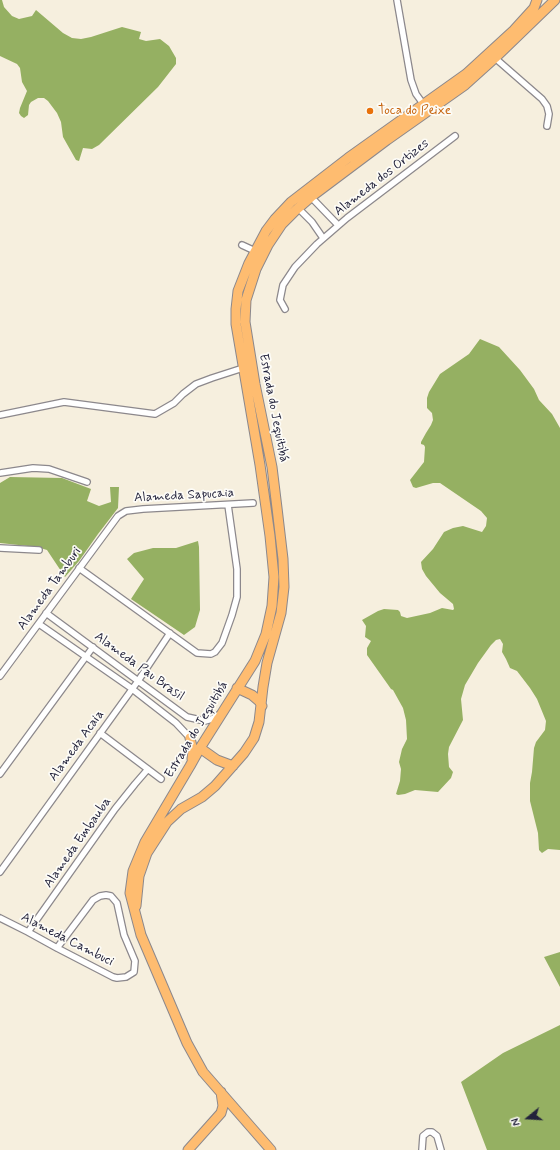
<!DOCTYPE html>
<meta charset="utf-8">
<style>
body{margin:0}
#map{position:relative;width:560px;height:1150px;overflow:hidden;background:#f6efde;font-family:Mynerve,sans-serif}
canvas{display:block}
.north{position:absolute;left:508px;top:1098px;width:40px;height:40px;-webkit-text-stroke:3px #fdfcf7;paint-order:stroke;rotate:252deg;font-size:11px;font-weight:700;line-height:16px;text-align:center;color:#22223b}
.north::after{content:'';display:block;margin:auto;width:14px;height:18px;background:#22223b;clip-path:polygon(50% 0,100% 100%,50% 72%,0 100%)}
</style>
<div id="map">
<canvas width="560" height="1150"></canvas>
<div class="north">N</div>
</div>
<script>
const ctx = document.querySelector('canvas').getContext('2d');
ctx.lineJoin = 'round';
function paint(path, color) { ctx.fillStyle = color; ctx.fill(path, 'evenodd'); }
const shape = rows => new Path2D(rows.map(r => 'M' + r).join(''));
function strokePath(path, color, width, dash) { ctx.strokeStyle = color; ctx.lineWidth = width; ctx.lineCap = dash ? 'butt' : 'round'; ctx.setLineDash(dash || []); ctx.stroke(path); }
function label(font, color, halo, rows, align = 'center') {
  ctx.font = font + ' Mynerve,sans-serif'; ctx.lineWidth = 3.5; ctx.setLineDash([]); ctx.textBaseline = 'middle'; ctx.strokeStyle = halo; ctx.fillStyle = color; for (const [text, x, y, turn = 0] of rows) {
    ctx.save(); ctx.translate(x, y); ctx.rotate((+turn || 0) * Math.PI / 180); ctx.textAlign = isNaN(turn) ? turn : align; if (halo) ctx.strokeText(text, 0, 0); ctx.fillText(text, 0, 0); ctx.restore();
  }
}
paint(shape([
 [0,0,2,0,4,7,12,16,19,19,32,16,36,10,63,33,72,38,81,39,91,37,122,27,141,32,139,39,146,41,160,39,169,46,176,58,176,64,158,87,99,145,92,149,83,148,79,161,76,160,63,137,61,122,57,113,48,101,44,98,38,98,31,102,29,105,28,115,24,118,21,116,19,113,20,108,27,91,22,82,20,68,17,64,0,56],
 [480,339,499,347,520,370,534,389,539,400,552,414,560,428,560,850,548,849,542,853,539,850,538,833,530,801,530,783,532,772,534,748,536,742,545,730,546,721,537,699,530,688,517,671,510,668,506,659,502,652,503,644,500,639,496,640,491,645,478,663,465,685,461,699,463,720,449,747,448,754,449,767,453,772,451,778,438,792,415,790,405,794,398,795,396,794,400,781,401,769,399,762,402,749,407,739,406,720,403,708,393,690,391,689,367,655,367,648,371,641,365,637,366,626,362,620,378,611,384,609,398,610,400,612,401,616,407,618,430,613,442,608,453,610,454,609,453,604,440,593,426,576,422,569,421,562,433,549,444,532,453,528,463,526,482,532,486,526,487,518,481,511,440,483,433,483,416,488,413,487,410,480,424,462,425,447,424,445,421,444,421,442,426,433,431,425,433,420,432,413,427,408,427,398,429,392,440,374,469,354],
 [10,477,62,478,91,489,87,501,99,506,111,502,110,487,119,487,118,508,98,534,79,561,65,577,47,550,37,547,0,543,0,483],
 [198,541,199,547,200,610,195,627,184,635,131,599,144,579,127,559,134,553,153,548,176,548],
 [560,952,560,987,544,957],
 [560,1025,560,1150,487,1150,461,1082,503,1053]
]), '#95b062');
const street = shape([
 [397,0,411,80,416,94,424,105],
 [495,58,542,99,547,106,549,114,547,126],
 [311,197,338,225],
 [298,208,312,222,323,238],
 [242,245,255,251],
 [285,309,280,300,283,285,295,267,317,244,347,218,455,136],
 [0,415,64,402,155,414,174,403,183,394,196,384,212,378,243,368],
 [0,473,33,468,49,469,87,482],
 [0,548,39,550],
 [79,568,197,653,211,654,215,652,222,643,232,615,237,597,237,569,228,505],
 [46,613,187,717,205,721,212,719,220,714],
 [39,624,131,688,176,723,191,739],
 [0,676,118,516,126,511,143,509,253,503],
 [100,733,161,779],
 [0,774,93,647],
 [0,872,138,681,170,633],
 [0,918,28,932,57,948,113,977,117,978,126,977,134,972,135,961,124,935,117,903,111,896,106,895,100,896,93,900,57,948],
 [28,932,115,809,135,784,148,769],
 [422,1150,423,1136,428,1132,432,1132,437,1136,441,1150]
]);
const primary = shape([
 [237,688,252,695,259,701,262,706],
 [190,738,193,751,192,759],
 [200,748,217,760,233,766],
 [136,906,139,876,147,853,167,822,181,809,202,797,215,786,244,753,254,738,259,722,263,687,267,663,281,613,284,587,283,559,277,508,272,467,255,384,245,322,246,300,256,269,268,245,282,224,296,210,311,197,387,140,465,85,495,58,555,0],
 [188,1150,221,1113,223,1106,221,1092],
 [271,1150,203,1072,187,1043,141,935,130,893,133,871,145,842,190,766,200,748,255,661,266,634,272,606,274,577,270,536,260,465,236,324,236,309,238,291,249,263,266,231,275,219,291,202,348,158,466,74,514,30,534,8,537,0]
]);
strokePath(street, '#8c888c', 8);
strokePath(primary, '#8c888c', 11);
strokePath(street, '#fff', 5.5);
strokePath(primary, '#febc70', 9);
for (const [x, y, r, color] of [
 [370,111,4,"#e8710a"]
]) { const dot = new Path2D(); dot.arc(x, y, r, 0, 2 * Math.PI); ctx.fillStyle = color; ctx.fill(dot); strokePath(dot, '#fdfcf7', 1.5); }
label('13px', '#c56008', '#fdfcf7', [
 ["Toca do Peixe",378,111]
], 'left');
label('13px', '#22223b', '#fdfcf7', [
 ["Alameda dos Ortizes",382,178,-38],
 ["Estrada do Jequitibá",273,408,79],
 ["Alameda Sapucaia",184,496,-3],
 ["Alameda Tamburi",50,589,-54],
 ["Alameda Pau Brasil",139,667,36],
 ["Estrada do Jequitibá",197,730,-59],
 ["Alameda Acaia",77,746,-54],
 ["Alameda Embauba",78,843,-55],
 ["Alameda Cambuci",67,940,27]
]);
</script>
